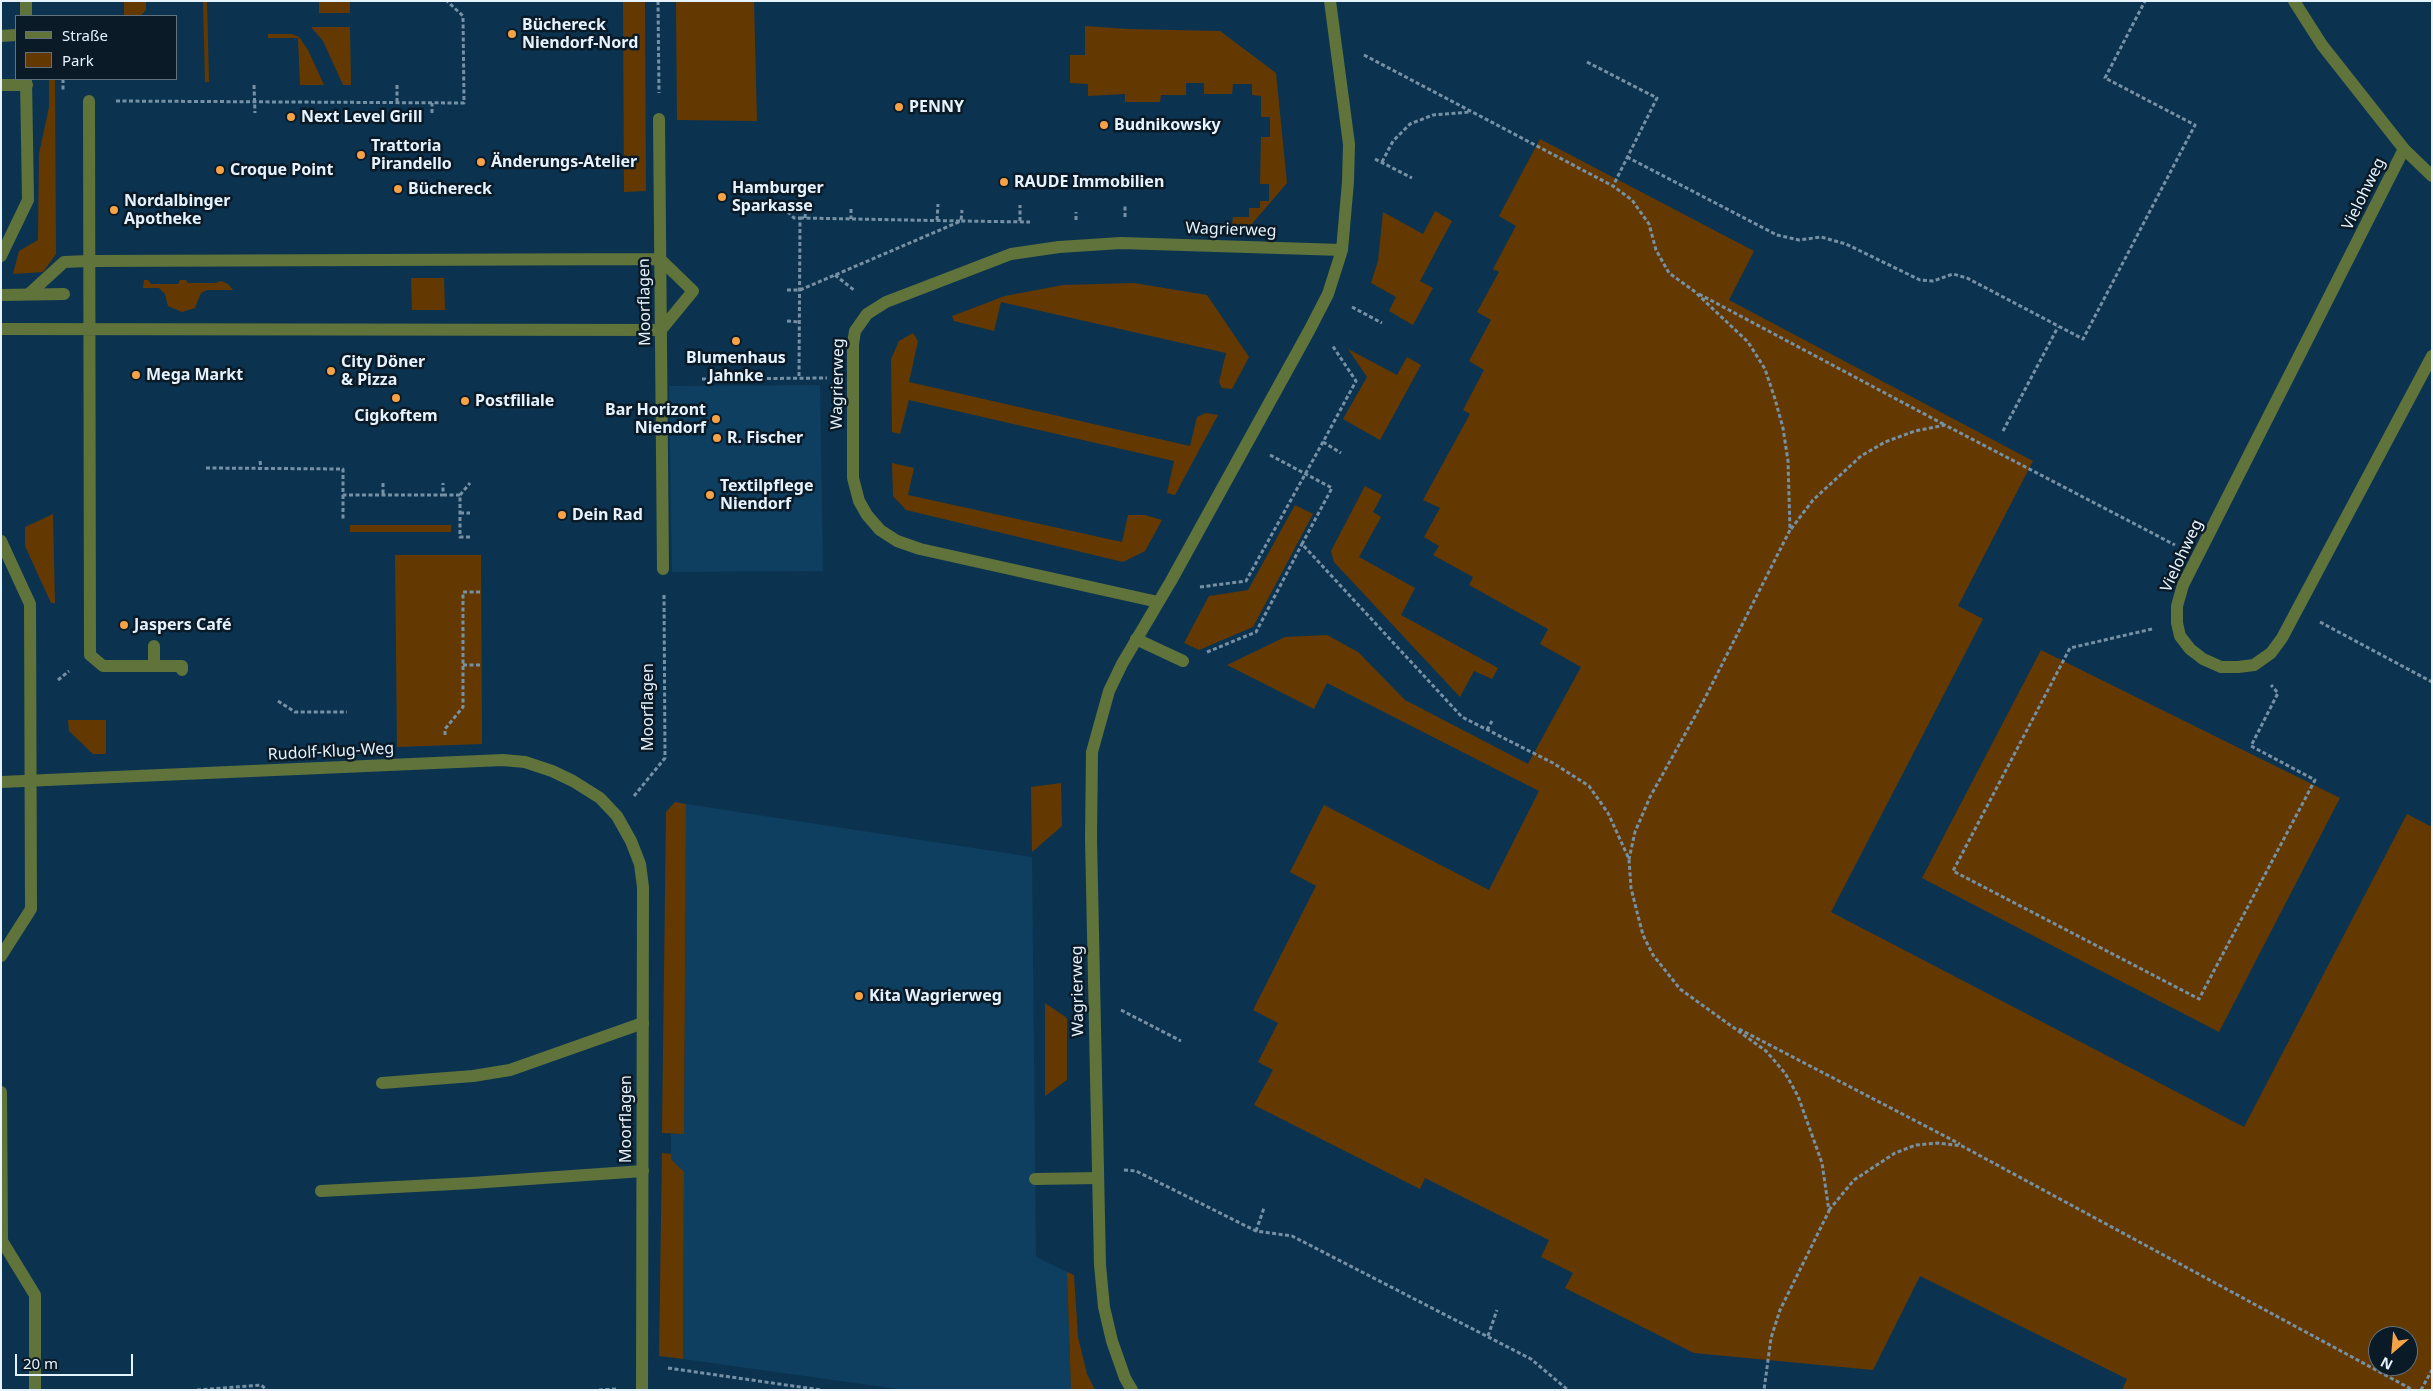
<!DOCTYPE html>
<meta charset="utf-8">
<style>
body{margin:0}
#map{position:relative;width:2433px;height:1391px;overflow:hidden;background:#0b3350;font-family:"Noto Sans",sans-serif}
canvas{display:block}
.frame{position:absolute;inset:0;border:2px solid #e6f3fe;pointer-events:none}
.legend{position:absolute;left:15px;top:15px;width:162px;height:65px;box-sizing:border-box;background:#0a1a27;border:1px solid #62717d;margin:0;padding:6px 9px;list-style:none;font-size:15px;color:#e6f3fe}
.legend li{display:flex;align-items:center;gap:10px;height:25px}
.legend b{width:25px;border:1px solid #62717d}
.north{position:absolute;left:2368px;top:1326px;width:50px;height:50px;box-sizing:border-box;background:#0a1a27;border:1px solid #62717d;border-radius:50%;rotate:207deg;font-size:14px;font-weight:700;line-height:20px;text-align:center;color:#e6f3fe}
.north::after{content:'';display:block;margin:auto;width:18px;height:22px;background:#f6a247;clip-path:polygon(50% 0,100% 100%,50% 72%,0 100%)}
.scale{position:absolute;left:15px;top:1354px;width:118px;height:22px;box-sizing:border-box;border:2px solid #e6f3fe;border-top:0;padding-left:6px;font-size:15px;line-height:18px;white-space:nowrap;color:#e6f3fe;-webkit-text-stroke:4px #0a1a27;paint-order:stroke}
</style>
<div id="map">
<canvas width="2433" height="1391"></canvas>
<div class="frame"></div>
<ul class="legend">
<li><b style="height:6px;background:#5f733b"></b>Straße</li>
<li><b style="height:14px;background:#643901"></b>Park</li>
</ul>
<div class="north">N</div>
<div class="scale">20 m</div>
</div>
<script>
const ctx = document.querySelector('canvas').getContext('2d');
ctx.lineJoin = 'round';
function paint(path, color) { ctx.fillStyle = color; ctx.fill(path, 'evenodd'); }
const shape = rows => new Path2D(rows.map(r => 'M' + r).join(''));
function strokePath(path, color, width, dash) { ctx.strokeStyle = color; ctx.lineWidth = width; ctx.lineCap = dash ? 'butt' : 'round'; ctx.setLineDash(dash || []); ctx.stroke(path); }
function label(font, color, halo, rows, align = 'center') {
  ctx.font = font + ' "Noto Sans",sans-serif'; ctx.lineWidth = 5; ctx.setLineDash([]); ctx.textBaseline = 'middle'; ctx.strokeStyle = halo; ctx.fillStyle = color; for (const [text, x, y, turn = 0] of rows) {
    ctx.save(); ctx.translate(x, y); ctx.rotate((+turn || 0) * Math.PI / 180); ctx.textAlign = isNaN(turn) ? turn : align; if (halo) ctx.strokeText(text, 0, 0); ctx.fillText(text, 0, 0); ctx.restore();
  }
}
paint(shape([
 [820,385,823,571,672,572,669,386],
 [686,804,1032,857,1036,1257,1067,1272,1071,1390,905,1390,683,1359,684,1172,671,1159,671,1134,684,1134]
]), '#0e3f60');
paint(shape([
 [124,1,146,1,146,10,141,15,124,15],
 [203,1,207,1,209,82,205,82],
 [319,1,350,1,350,13,319,13],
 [623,1,645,1,646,191,624,192],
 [754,1,757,121,677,120,676,2],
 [1085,26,1128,29,1220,31,1276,73,1287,183,1251,225,1232,225,1233,217,1249,217,1249,208,1260,208,1260,201,1269,201,1269,184,1260,184,1261,137,1270,137,1270,117,1261,117,1261,96,1252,95,1252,84,1233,84,1232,94,1204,94,1204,83,1186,83,1186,95,1161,95,1160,102,1125,102,1125,94,1088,96,1088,84,1070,83,1070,55,1085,55],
 [311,27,350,27,351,85,343,85,323,41],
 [268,34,292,34,299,37,308,50,324,85,300,85,298,38,268,38],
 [49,79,55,79,56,254,43,272,13,274,19,251,38,240,39,154,49,107],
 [1540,139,1754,251,1729,300,2033,461,1958,606,1983,619,1831,912,2244,1127,2407,814,2432,827,2432,1390,2122,1390,2127,1379,1920,1276,1873,1370,1694,1353,1565,1288,1573,1273,1541,1257,1549,1240,1425,1178,1420,1189,1254,1105,1273,1070,1258,1062,1278,1023,1253,1010,1316,886,1290,872,1324,805,1489,890,1539,791,1327,683,1314,709,1227,665,1285,637,1327,635,1358,652,1405,700,1528,764,1581,667,1540,644,1548,629,1469,585,1473,577,1433,555,1439,546,1424,537,1440,508,1423,500,1470,414,1463,410,1484,370,1469,361,1491,320,1477,312,1499,272,1493,269,1516,226,1499,216],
 [2378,1336,2408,1336,2408,1366,2378,1366],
 [1435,211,1452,221,1420,281,1433,288,1413,325,1389,311,1396,297,1371,283,1378,261,1383,212,1423,234],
 [411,278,444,278,445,310,412,310],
 [144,280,148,280,151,284,178,284,180,280,186,280,188,283,215,283,221,281,228,284,233,290,207,290,201,293,195,308,182,312,168,306,165,294,159,288,143,288],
 [1134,283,1207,295,1249,357,1232,389,1222,388,1219,382,1226,353,1001,302,994,331,954,321,952,316,1005,296,1063,285],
 [913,333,918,341,909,382,1190,446,1197,417,1206,413,1218,415,1175,495,1167,493,1174,461,909,400,900,434,892,432,891,359,899,341],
 [1348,349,1397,375,1407,357,1421,365,1380,440,1343,419,1367,377],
 [892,463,914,468,908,495,1122,542,1128,515,1145,515,1162,520,1145,551,1123,562,906,510,893,496],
 [1365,486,1382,495,1373,512,1381,517,1359,557,1415,588,1401,615,1498,668,1492,679,1474,671,1460,697,1334,562,1331,551],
 [1295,505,1313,514,1253,627,1199,650,1184,643,1209,596,1248,590],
 [53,514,55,603,51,603,25,546,25,527],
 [350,525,451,525,451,532,350,532],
 [395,555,481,555,482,744,397,747],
 [2041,650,2340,798,2219,1032,1922,878],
 [68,720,106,720,106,754,93,754,69,731],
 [1061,783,1062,826,1032,852,1031,787],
 [675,802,686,804,684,1134,662,1133,666,812],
 [1045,1003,1067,1018,1067,1080,1045,1096],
 [662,1153,671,1154,671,1159,684,1172,683,1359,659,1356],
 [1067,1272,1074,1275,1078,1337,1087,1374,1095,1390,1071,1390]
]), '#643901');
strokePath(shape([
 [658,1,659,93],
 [1364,55,1613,186,1632,200,1649,224,1656,250,1669,273,1694,291,1748,342,1765,369,1775,399,1783,428,1788,461,1790,530,1704,700,1650,797,1635,832,1629,859],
 [1587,62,1657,98,1613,186],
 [63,79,63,91],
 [254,85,255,113],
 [397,85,397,103],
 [116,101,464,103,463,16,447,1],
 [432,113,432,103],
 [1627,157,1777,235,1799,240,1821,237,1846,244,1920,280,1933,281,1953,274,1967,278,2083,339,2195,125,2105,78,2145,1],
 [1375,159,1412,178],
 [1382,162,1393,141,1410,124,1433,115,1470,112],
 [783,207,794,218,800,218,799,378],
 [851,209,851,219],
 [1125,217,1125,206],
 [800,218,961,221,962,210],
 [805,218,806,202],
 [937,220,938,204],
 [1076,220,1076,212],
 [1020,221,1020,205],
 [835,275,854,290],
 [787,290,800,290,961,221,1030,222],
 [1699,294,1945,425],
 [1352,307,1382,323],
 [787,321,799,322],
 [702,379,827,378],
 [2003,431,2058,327],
 [1323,442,1341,453],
 [1270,455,1332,488,1302,544,1462,717,1553,763,1589,786,1608,813,1629,859,1631,888,1637,912,1643,935,1653,955,1680,989,1766,1051,1785,1073,1798,1096,1822,1163,1829,1211,1780,1310,1771,1338,1764,1390],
 [260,461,261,468],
 [206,468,343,469,343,495,443,495,443,483],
 [383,483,383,495],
 [343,495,343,520],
 [443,495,460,495,460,537,470,537],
 [460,495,470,483],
 [460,513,470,513],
 [1791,529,1813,500,1861,456,1885,442,1915,431,1945,425,2175,545],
 [1200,587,1246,581,1323,442,1356,381,1332,345],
 [2320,622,2432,682],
 [2152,629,2070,648,1953,871,2199,999,2315,780,2251,746,2278,693,2271,685],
 [1207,652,1256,632,1302,544],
 [463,665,481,665],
 [58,680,69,671],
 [278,701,295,712,347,712],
 [1487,730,1492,721],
 [445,735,445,729,463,707,463,592,481,592],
 [634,796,665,758,664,594],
 [1121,1010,1181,1041],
 [1739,1029,1960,1144],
 [1124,1170,1136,1171,1256,1231,1292,1236,1531,1359,1568,1390],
 [1829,1210,1854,1180,1895,1153,1916,1145,1938,1143,1962,1146,2413,1390],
 [1256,1231,1264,1208],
 [1488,1336,1497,1310],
 [668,1368,821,1390],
 [197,1390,261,1385,267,1390],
 [599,1390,616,1389],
 [2421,1390,2432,1370]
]), '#7691a5', 3, [4, 2.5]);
strokePath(shape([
 [1,36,16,35],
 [1,85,27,85],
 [1,295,64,294],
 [1136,639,1183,661],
 [382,1083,473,1076,510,1070,643,1023],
 [1035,1179,1098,1178],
 [321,1191,472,1183,643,1171]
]), '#5f733b', 12);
strokePath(shape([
 [89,101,90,655,103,666,182,666,182,670],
 [659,119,663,569],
 [1,329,661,330,693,291,660,259,89,261,64,262,29,294],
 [154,666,154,646]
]), '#5f733b', 12);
strokePath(shape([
 [26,1,26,16],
 [2404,149,2183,585,2177,606,2177,623,2180,636,2190,649,2203,659,2221,667,2238,667,2254,665,2271,653,2282,638,2432,356],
 [1,256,28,200,26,79],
 [1,541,30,604,31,909,1,956],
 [1158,602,920,549,897,541,880,530,867,515,859,501,853,478,853,344,855,331,867,314,886,302,1011,254,1059,247,1121,243,1342,250],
 [1,782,503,760,525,762,552,771,573,781,600,798,617,816,631,841,640,864,643,887,642,1390],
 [1,1092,2,1241,35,1295,35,1390],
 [1132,1390,1125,1378,1112,1341,1104,1307,1100,1265,1091,838,1092,752,1109,691,1122,664,1171,581,1310,329,1328,294,1342,250,1348,182,1349,144,1330,1]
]), '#5f733b', 12);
strokePath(shape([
 [2294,1,2322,45,2404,149,2432,176]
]), '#5f733b', 12);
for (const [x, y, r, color] of [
 [512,34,5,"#f6a247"],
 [899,107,5,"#f6a247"],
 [291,117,5,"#f6a247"],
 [1104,125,5,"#f6a247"],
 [361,155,5,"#f6a247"],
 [481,162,5,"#f6a247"],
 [220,170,5,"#f6a247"],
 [1004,182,5,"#f6a247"],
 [398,189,5,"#f6a247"],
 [722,197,5,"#f6a247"],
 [114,210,5,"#f6a247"],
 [736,341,5,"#f6a247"],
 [331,371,5,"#f6a247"],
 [136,375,5,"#f6a247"],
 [396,398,5,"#f6a247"],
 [465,401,5,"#f6a247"],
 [716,419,5,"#f6a247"],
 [717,438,5,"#f6a247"],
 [710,495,5,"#f6a247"],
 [562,515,5,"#f6a247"],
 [124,625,5,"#f6a247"],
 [859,996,5,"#f6a247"]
]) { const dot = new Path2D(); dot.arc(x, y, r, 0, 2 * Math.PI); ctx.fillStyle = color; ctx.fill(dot); strokePath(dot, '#0a1a27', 2); }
label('bold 16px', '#e6f3fe', '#0a1a27', [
 ["Büchereck",522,25],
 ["Niendorf-Nord",522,43],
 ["PENNY",909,107],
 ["Next Level Grill",301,117],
 ["Budnikowsky",1114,125],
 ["Trattoria",371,146],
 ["Pirandello",371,164],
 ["Änderungs-Atelier",491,162],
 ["Croque Point",230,170],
 ["RAUDE Immobilien",1014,182],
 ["Hamburger",732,188],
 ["Sparkasse",732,206],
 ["Büchereck",408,189],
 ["Nordalbinger",124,201],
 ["Apotheke",124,219],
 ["Blumenhaus",736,358,"center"],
 ["Jahnke",736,376,"center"],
 ["City Döner",341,362],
 ["& Pizza",341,380],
 ["Mega Markt",146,375],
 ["Postfiliale",475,401],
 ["Bar Horizont",706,410,"right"],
 ["Niendorf",706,428,"right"],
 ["Cigkoftem",396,416,"center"],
 ["R. Fischer",727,438],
 ["Textilpflege",720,486],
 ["Niendorf",720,504],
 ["Dein Rad",572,515],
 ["Jaspers Café",134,625],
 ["Kita Wagrierweg",869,996]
], 'left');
label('16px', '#e6f3fe', '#0a1a27', [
 ["Vielohweg",2364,194,-64],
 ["Wagrierweg",1231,230,2],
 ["Moorflagen",645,302,-91],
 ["Wagrierweg",838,384,-89],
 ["Vielohweg",2182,556,-65],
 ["Moorflagen",648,707,-90],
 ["Rudolf-Klug-Weg",331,752,-3],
 ["Wagrierweg",1078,991,-91],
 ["Moorflagen",626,1119,-90]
]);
</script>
